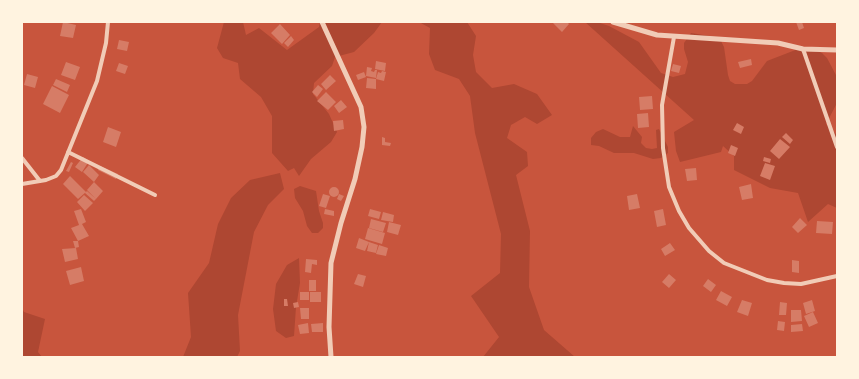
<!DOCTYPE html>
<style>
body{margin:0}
#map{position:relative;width:859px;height:379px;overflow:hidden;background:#c8553d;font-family:Jost,sans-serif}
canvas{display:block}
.frame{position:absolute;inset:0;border:23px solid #fff3e0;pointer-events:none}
</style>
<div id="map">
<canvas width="859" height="379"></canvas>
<div class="frame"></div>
</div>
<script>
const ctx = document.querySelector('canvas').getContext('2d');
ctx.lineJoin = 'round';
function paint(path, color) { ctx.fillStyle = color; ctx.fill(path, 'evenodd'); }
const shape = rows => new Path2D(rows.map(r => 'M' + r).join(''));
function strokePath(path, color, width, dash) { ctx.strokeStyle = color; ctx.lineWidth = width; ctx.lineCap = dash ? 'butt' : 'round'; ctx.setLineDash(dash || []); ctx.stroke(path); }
paint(shape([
 [224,22,243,22,246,35,259,28,287,50,319,27,320,22,382,22,374,33,354,52,335,57,332,66,314,83,313,94,329,114,337,132,331,142,311,159,299,176,294,168,288,171,272,153,272,116,261,97,240,79,238,63,223,58,217,48],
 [419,22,467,22,476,36,473,55,476,72,492,88,514,84,537,94,552,115,537,124,525,117,511,125,507,138,527,152,528,166,516,175,530,231,529,287,544,330,575,357,483,357,499,337,471,296,500,273,501,234,475,133,470,96,459,79,435,70,429,54,430,28],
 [585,22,597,22,609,26,639,42,661,73,673,77,685,74,688,62,684,49,684,43,691,33,710,36,721,41,724,47,728,75,730,81,735,84,747,84,752,81,767,61,798,49,810,48,822,53,827,58,837,77,837,103,826,124,837,135,837,208,828,204,808,222,798,193,770,188,734,170,734,156,723,146,721,152,680,162,676,151,674,132,694,120],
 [633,126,642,137,641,143,646,148,652,149,657,148,656,130,659,129,668,147,668,153,661,158,653,159,634,153,614,153,599,146,591,145,591,138,596,132,603,129,620,137,630,137],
 [280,173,284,189,268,205,254,232,238,315,240,351,237,357,183,357,191,337,188,293,209,263,218,224,231,198,250,180],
 [300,186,316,191,319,211,323,223,323,228,318,233,312,233,307,226,303,211,295,198,294,189],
 [299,258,300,283,296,307,294,336,286,338,276,331,273,309,276,284,287,265],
 [22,308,24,312,45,319,38,352,42,357,22,357]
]), '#ae4732');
paint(shape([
 [63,22,76,25,73,38,60,36],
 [555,22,567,22,569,24,562,32,553,23],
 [796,22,802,22,804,28,799,30],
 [280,24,290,35,282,44,271,33],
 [291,36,294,40,288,47,284,43],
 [119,40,129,42,127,51,117,49],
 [751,59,752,65,740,68,738,62],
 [376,61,386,63,385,71,375,69],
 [66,62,80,67,75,80,61,75],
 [119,63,128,66,125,74,116,71],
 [673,64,681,66,679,73,671,71],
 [367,67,372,68,371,71,374,72,375,70,377,70,376,78,366,76],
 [382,71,386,72,384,81,376,79,378,72,381,73],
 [364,72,366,77,358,80,356,75],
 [27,74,38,77,35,88,24,85],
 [330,75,336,81,326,90,321,84],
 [367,78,376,79,376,89,366,88],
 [56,79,70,85,67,92,53,85],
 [318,85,323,89,317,97,312,92],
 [52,86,69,95,60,113,43,104],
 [326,92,336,102,328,110,317,101],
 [652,96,653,109,640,110,639,97],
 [341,100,347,107,339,113,334,106],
 [648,113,649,127,638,128,637,114],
 [343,120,344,129,334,131,333,121],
 [737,123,744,127,741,134,733,130],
 [108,127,121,132,116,147,103,142],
 [786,133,793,140,790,144,782,137],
 [382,137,385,138,385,142,391,143,390,146,382,145],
 [780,139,790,147,779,159,770,151],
 [731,145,738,148,735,156,728,153],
 [83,157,89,161,82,172,75,167],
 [764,157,771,159,770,163,763,161],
 [71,162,73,163,69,172,66,171],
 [765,163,775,166,770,180,760,176],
 [89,165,99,175,94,182,83,172],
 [100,166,118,174,116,179,98,170],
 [696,168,697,180,687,181,685,169],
 [70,176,86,192,78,199,63,184],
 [94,182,103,191,96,199,87,190],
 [751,184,753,198,742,200,739,187],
 '329 192a5 5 0 1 1 10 0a5 5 0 1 1-10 0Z',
 [87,191,96,199,94,201,85,193],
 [323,194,330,196,326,208,319,206],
 [339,194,344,196,341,201,337,199],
 [637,194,640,208,629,210,627,196],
 [84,195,93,203,85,211,77,202],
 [81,209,86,222,82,224,89,236,78,241,71,228,79,225,74,211],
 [325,209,334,211,334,216,324,214],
 [370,209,381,212,379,219,368,216],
 [663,209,666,225,657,227,654,211],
 [383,212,394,215,393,222,381,220],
 [800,218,807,225,798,233,792,227],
 [371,219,386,223,383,232,369,228],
 [817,221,833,222,832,234,816,233],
 [389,222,401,225,398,235,387,232],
 [368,228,385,233,382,244,365,239],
 [359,238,369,242,365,251,356,248],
 [73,241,78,241,79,247,75,248],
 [369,242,378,245,376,253,367,251],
 [670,243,675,250,665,256,661,249],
 [379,245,388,248,386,256,376,254],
 [76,248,78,259,65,262,62,249],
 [306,259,317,260,317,265,312,264,311,273,305,272],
 [792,260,799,261,799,273,792,272],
 [81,267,84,281,70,285,66,271],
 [358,274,366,276,363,287,354,284],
 [669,274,676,280,669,288,662,282],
 [708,279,716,285,711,292,703,286],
 [309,280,316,280,316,291,309,291],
 [721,291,732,297,727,306,716,300],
 [300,292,309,292,309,300,300,300],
 [310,292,321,292,321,302,310,302],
 [284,299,287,299,288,306,284,306],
 [742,300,752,303,748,316,737,312],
 [812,300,815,311,806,314,803,303],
 [298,302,299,307,294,308,293,303],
 [780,302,787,303,786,315,779,315],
 [300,308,309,308,309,319,301,319],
 [791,310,801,310,802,321,791,322],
 [813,312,818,323,809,327,804,316],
 [778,321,785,322,784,331,777,330],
 [308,323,309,333,300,334,298,325],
 [323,323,323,332,312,332,311,324],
 [802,324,803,331,791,332,791,325]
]), '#d67c66');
strokePath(shape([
 [674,37,662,105,663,148,669,187,679,211,689,228,709,251,724,263,767,280,784,283,801,284,837,276],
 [803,49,837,147],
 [68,152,155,195],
 [22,158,40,181],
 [22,184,46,180,56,176,61,170,97,81,106,43,108,22]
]), '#f1ccb7', 4);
strokePath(shape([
 [322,22,361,107,364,127,362,147,355,179,341,223,331,263,329,327,331,357],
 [613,22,657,35,778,43,803,49,837,50]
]), '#f1ccb7', 5);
</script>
